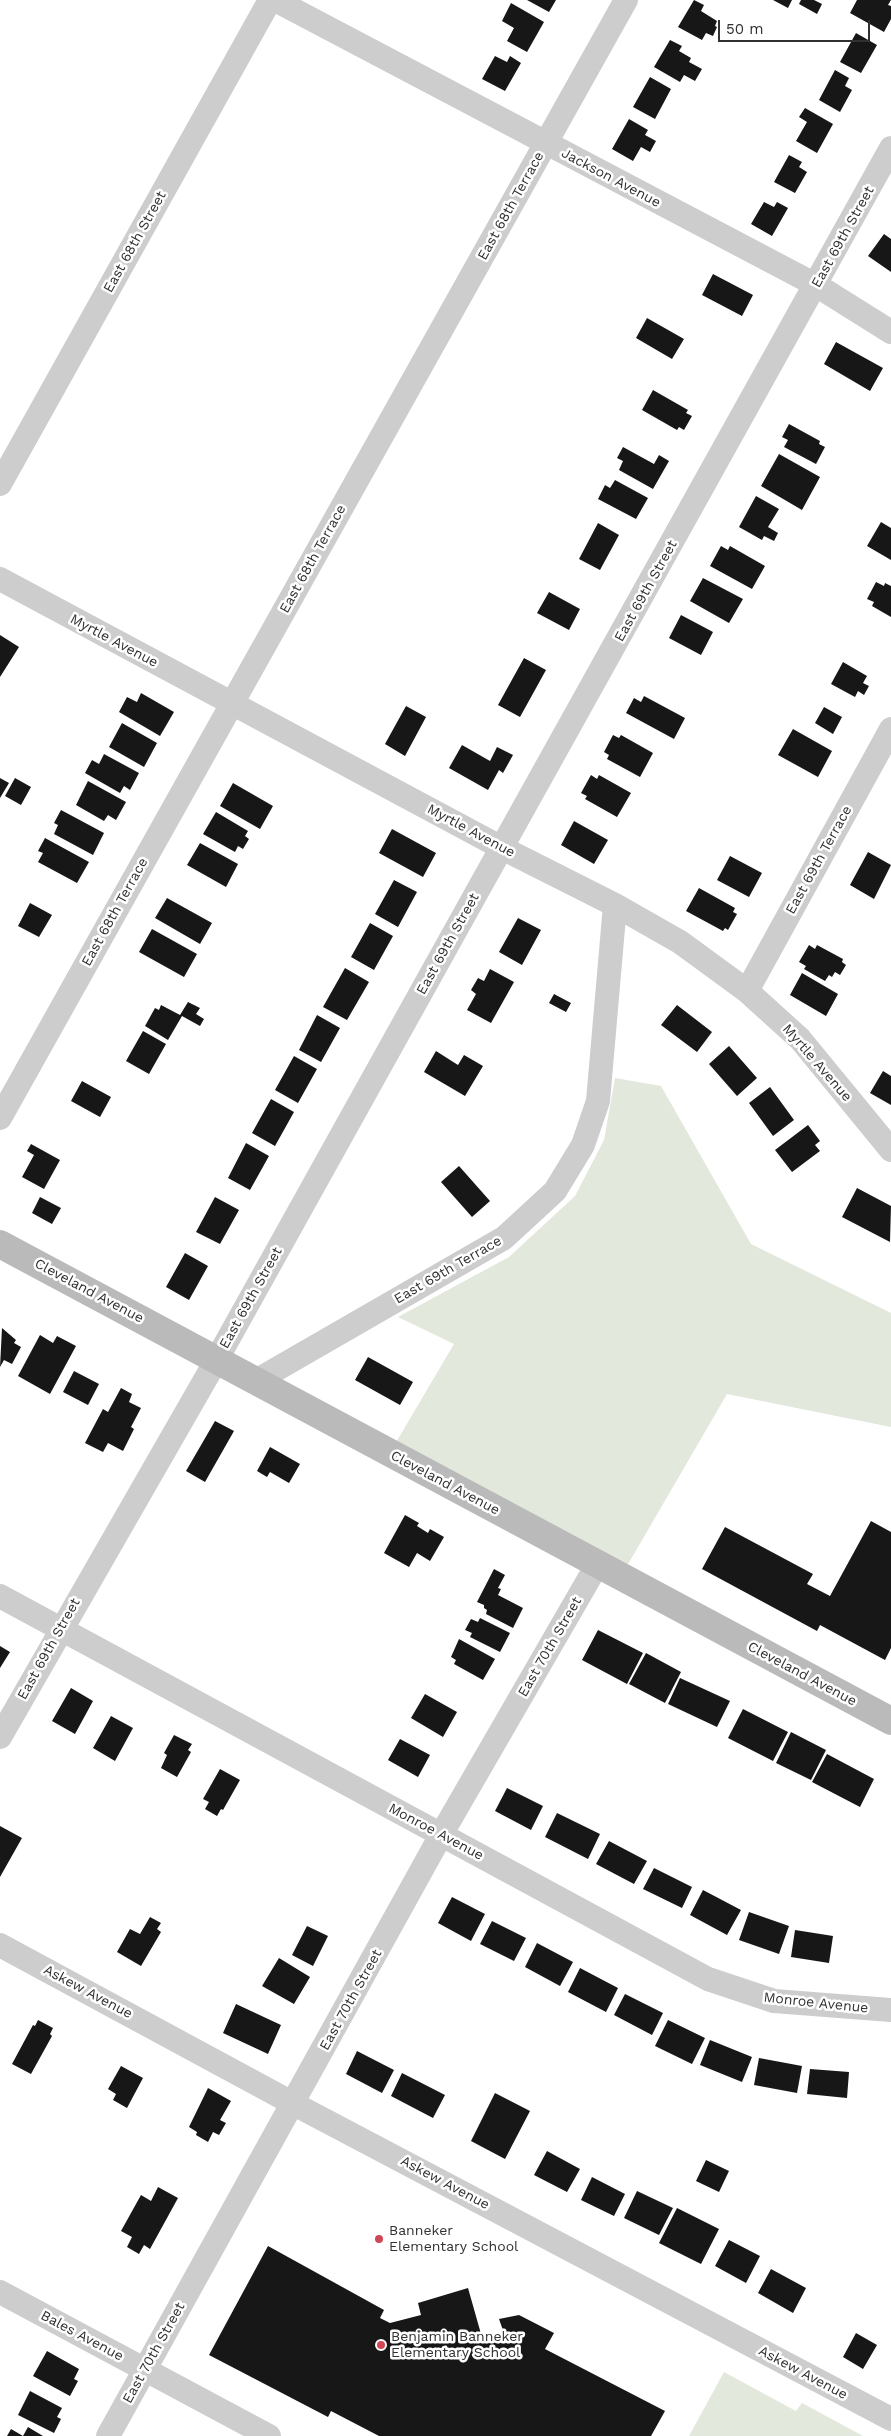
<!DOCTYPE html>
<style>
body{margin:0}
#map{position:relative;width:891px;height:2436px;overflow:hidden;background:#fff;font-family:"Work Sans",sans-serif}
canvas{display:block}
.scale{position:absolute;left:718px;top:20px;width:152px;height:22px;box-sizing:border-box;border:2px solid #303030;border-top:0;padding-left:6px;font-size:15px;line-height:18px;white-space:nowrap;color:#303030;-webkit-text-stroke:4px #fff;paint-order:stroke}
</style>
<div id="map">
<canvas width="891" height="2436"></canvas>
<div class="scale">50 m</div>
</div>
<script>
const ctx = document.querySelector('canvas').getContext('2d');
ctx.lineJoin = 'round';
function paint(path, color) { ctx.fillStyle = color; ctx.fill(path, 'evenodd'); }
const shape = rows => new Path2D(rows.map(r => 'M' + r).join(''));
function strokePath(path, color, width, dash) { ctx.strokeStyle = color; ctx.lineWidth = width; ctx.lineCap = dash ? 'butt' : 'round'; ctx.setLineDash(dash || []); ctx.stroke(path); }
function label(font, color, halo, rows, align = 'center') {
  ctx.font = font + ' "Work Sans",sans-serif'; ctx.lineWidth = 5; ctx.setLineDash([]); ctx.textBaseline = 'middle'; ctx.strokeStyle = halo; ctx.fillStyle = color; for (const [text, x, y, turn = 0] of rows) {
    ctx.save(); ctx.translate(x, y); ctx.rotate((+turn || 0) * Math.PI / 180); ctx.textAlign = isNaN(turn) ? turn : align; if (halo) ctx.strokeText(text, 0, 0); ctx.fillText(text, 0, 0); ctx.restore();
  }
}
paint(shape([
 [615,1078,661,1086,751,1244,891,1313,891,1427,727,1394,627,1566,395,1444,454,1344,398,1317,509,1257,575,1196,604,1140],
 [724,2372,796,2411,802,2403,863,2436,689,2436]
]), '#e3e8dc');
paint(shape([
 [527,0,556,0,549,12],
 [694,0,704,5,701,11,717,21,715,26,717,27,713,36,706,33,702,40,678,27],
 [773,0,792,0,788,8],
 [801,0,814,0,822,4,817,14,799,4],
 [857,0,891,0,888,5,891,6,891,19,884,32,850,13],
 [511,3,544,22,527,52,507,41,514,28,502,21],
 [856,33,877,45,861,73,840,62],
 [670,40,682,46,679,51,691,58,689,62,702,69,695,81,684,75,680,82,654,67],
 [495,56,507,62,510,56,521,63,505,91,482,79],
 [835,70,849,78,845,86,852,90,840,112,819,100],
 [650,77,671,89,655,119,633,107],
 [805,108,833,124,817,153,796,141,807,122,799,117],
 [629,119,648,130,645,135,656,141,650,152,641,147,633,161,612,149],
 [789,155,802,162,799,167,807,172,795,193,774,182],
 [764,202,774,207,777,202,788,208,772,236,751,224],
 [884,234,891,239,891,272,868,256],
 [713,274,753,295,742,316,702,295],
 [647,318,684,339,672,359,636,338],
 [836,342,883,368,870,391,824,364],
 [653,390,688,410,686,413,692,416,684,430,679,427,677,430,642,410],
 [789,424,820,441,819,444,825,447,816,464,784,447,788,440,782,437],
 [623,447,654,464,659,455,669,461,653,489,619,470,623,461,617,458],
 [779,454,820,477,802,510,761,486],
 [615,480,648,498,636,519,598,499,605,485,610,488],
 [756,496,779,509,768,527,778,533,774,541,764,536,762,540,739,527],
 [881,522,891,528,891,560,867,546],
 [598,523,619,535,600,570,579,559],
 [721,546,728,550,730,546,765,566,752,589,710,566],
 [703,578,743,599,729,623,690,601],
 [876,582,884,586,885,583,891,586,891,617,872,606,874,602,867,599],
 [549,592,580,609,569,630,537,613],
 [681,615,713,632,701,655,669,638],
 [0,635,19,647,0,677],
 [524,658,546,670,520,717,498,705],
 [843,662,867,676,863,683,869,686,864,695,858,691,855,697,831,684],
 [141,693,174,712,160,736,119,712,127,697,137,702],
 [644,696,685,718,674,739,626,713,634,698,641,702],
 [406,706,426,717,405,756,385,744],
 [824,707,842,717,833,734,815,723],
 [122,723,157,743,144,767,109,747],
 [793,729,832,751,818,777,778,755],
 [613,735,619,738,621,735,653,753,640,777,607,759,609,755,604,752],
 [462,745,490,761,497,747,513,755,503,773,499,770,488,790,449,768],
 [104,754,139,773,130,790,124,786,120,793,85,773,92,760,99,764],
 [591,775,597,779,599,775,631,793,617,817,585,799,587,796,581,793],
 [0,778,9,783,0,798],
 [15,778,31,787,21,805,5,796],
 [88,781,126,802,116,820,108,815,104,821,76,805],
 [233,783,273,806,260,829,220,806],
 [61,810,104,833,93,855,54,834,58,825,54,823],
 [216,812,248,831,245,836,249,839,243,849,238,846,235,852,203,834],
 [574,821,608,840,594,864,561,845],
 [392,829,436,853,423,877,379,853],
 [45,838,89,862,77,883,38,862,43,853,38,851],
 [200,843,238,864,226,887,187,865],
 [868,852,891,865,874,899,850,885],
 [730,856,762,873,749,897,717,880],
 [394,880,417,892,398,927,375,914],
 [699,888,735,908,733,912,737,914,728,930,725,928,723,931,686,911],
 [167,898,212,923,200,944,155,918],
 [30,903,52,915,39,937,18,926],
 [518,918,541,930,522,965,499,952],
 [370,923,393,936,374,970,351,957],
 [152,929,197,954,184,977,139,952],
 [809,945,815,949,817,945,843,959,842,962,846,965,840,975,835,972,832,977,829,975,825,981,804,969,806,966,799,962],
 [345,968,369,982,347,1020,323,1007],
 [490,969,514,982,491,1023,467,1010,476,994,471,990,478,978,484,981],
 [802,973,838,994,826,1016,790,995],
 [554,994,571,1003,566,1012,549,1003],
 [188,1002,200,1008,196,1014,204,1019,200,1026,182,1016,168,1040,145,1026,155,1008,159,1010,161,1005,180,1015],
 [677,1005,712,1032,697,1052,661,1025],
 [317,1015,340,1028,321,1062,299,1050],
 [143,1031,166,1044,149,1074,126,1061],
 [729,1046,757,1078,737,1096,709,1064],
 [436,1051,458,1065,464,1055,483,1066,465,1096,424,1072],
 [294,1056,317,1069,298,1103,275,1090],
 [883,1071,891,1076,891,1105,870,1093],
 [82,1081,111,1097,100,1117,71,1101],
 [770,1087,794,1120,773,1136,749,1103],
 [271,1099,294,1112,275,1146,252,1133],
 [808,1125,820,1141,815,1145,820,1151,792,1172,775,1150],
 [246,1143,269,1156,250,1190,228,1178],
 [31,1144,60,1160,44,1189,22,1177,34,1155,27,1151],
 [459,1166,490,1201,472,1217,441,1182],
 [857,1188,891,1206,890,1242,842,1217],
 [40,1197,61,1208,52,1224,32,1213],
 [215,1197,239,1210,220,1244,196,1232],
 [185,1253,208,1266,189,1300,166,1287],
 [2,1328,16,1340,14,1343,21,1347,12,1364,4,1360,0,1367],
 [40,1335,53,1343,57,1336,76,1346,50,1394,18,1376],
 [368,1357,413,1382,400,1405,355,1380],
 [74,1371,99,1384,88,1405,63,1392],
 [121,1388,132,1394,129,1402,141,1408,131,1427,134,1429,123,1451,108,1443,103,1452,85,1443,103,1409,108,1412],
 [215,1421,234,1431,205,1482,186,1471],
 [270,1447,300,1464,289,1483,270,1472,267,1477,257,1471],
 [405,1515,419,1523,417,1526,428,1533,430,1529,444,1537,430,1561,417,1553,409,1567,384,1553],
 [871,1521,891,1532,891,1648,885,1660,820,1625,817,1631,702,1569,725,1527,813,1574,807,1584,830,1596],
 [494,1569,505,1575,498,1588,501,1589,498,1595,523,1608,513,1628,486,1614,487,1610,484,1608,484,1605,477,1602],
 [480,1618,510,1633,500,1652,470,1637,472,1633,465,1630,471,1619,478,1622],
 [598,1630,643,1653,627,1684,582,1660],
 [459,1639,495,1659,483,1680,454,1664,456,1660,451,1657],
 [0,1646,10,1652,0,1668],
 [646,1653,681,1672,665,1703,629,1684],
 [680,1678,730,1701,717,1727,668,1704],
 [71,1688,93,1701,75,1734,52,1721],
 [425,1694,457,1712,443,1737,411,1718],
 [743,1709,788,1732,773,1761,728,1738],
 [111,1716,133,1728,115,1761,93,1748],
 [791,1732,826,1750,811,1780,776,1763],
 [174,1735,192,1744,188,1750,191,1752,177,1777,161,1768,167,1755,164,1753],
 [400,1739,430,1755,418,1777,388,1760],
 [827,1754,874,1779,860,1807,812,1782],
 [220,1769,240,1780,223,1810,221,1809,217,1816,205,1809,209,1802,203,1799],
 [507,1788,543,1806,531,1830,495,1811],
 [557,1813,600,1834,588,1859,545,1837],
 [0,1826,22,1838,0,1877],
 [609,1841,647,1861,634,1884,596,1864],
 [654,1868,692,1887,682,1908,643,1889],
 [703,1890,741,1910,727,1935,690,1915],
 [452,1897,485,1914,471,1941,438,1923],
 [749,1912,789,1926,779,1954,739,1940],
 [150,1917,161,1923,157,1929,161,1932,141,1966,117,1952,130,1929,140,1934],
 [492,1921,526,1938,514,1961,480,1944],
 [307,1926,328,1936,313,1966,292,1955],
 [795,1930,833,1936,829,1963,791,1957],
 [537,1943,573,1962,560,1986,525,1967],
 [279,1958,310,1977,294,2004,262,1986],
 [580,1968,618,1988,606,2012,568,1992],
 [625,1994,663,2013,652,2035,614,2015],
 [236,2004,281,2025,268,2054,223,2033],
 [38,2020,53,2028,50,2034,52,2036,31,2074,12,2064,33,2025,35,2026],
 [668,2020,705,2038,692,2064,655,2046],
 [710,2040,752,2057,742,2082,700,2065],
 [357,2051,394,2070,382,2093,346,2074],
 [759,2058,802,2066,797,2093,754,2085],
 [121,2066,143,2078,127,2108,113,2100,116,2094,108,2089],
 [810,2069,849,2072,847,2098,807,2094],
 [402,2073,445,2095,433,2118,391,2096],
 [208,2088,231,2101,220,2120,226,2123,219,2135,213,2132,208,2142,196,2135,197,2132,189,2127],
 [495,2093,530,2111,505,2159,471,2141],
 [547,2151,580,2169,567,2192,534,2175],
 [706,2160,729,2171,719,2192,696,2181],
 [592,2177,625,2194,614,2216,581,2200],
 [158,2187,178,2198,150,2249,144,2245,139,2254,127,2247,132,2237,121,2231,141,2195,151,2201],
 [637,2191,673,2208,659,2235,624,2218],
 [677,2208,719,2229,701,2264,659,2243],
 [729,2240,760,2256,746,2283,715,2266],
 [268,2246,384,2310,380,2318,390,2323,421,2315,418,2303,468,2288,483,2341,505,2336,499,2319,519,2315,554,2333,545,2349,665,2411,651,2436,379,2436,331,2411,328,2417,209,2355],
 [771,2269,806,2288,793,2313,758,2293],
 [856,2333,877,2345,863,2369,843,2357],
 [47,2351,79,2369,74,2379,78,2381,70,2396,33,2376],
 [30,2391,62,2408,57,2417,61,2419,54,2433,18,2415],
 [28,2427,43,2436,7,2436,11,2429,23,2436]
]), '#171717');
strokePath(shape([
 [275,0,816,285,891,332],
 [0,484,270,0],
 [0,579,502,848,615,905,680,942,747,991,800,1039,891,1150],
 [747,991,891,729],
 [0,1118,626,0],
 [256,1381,504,1238,555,1191,583,1145,598,1101,615,905],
 [0,1596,708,1979,774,2001,891,2010],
 [0,1737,217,1359,891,148],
 [0,1945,294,2104,891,2419],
 [0,2292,269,2436],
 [108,2436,441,1835,597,1565]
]), '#cdcdcd', 24);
strokePath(shape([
 [0,1244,891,1721]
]), '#bababa', 28);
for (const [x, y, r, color] of [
 [379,2239,5,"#d04856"],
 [381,2345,5,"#d04856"]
]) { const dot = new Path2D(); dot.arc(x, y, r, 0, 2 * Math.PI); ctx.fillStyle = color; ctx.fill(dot); strokePath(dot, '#fff', 2); }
label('14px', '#303030', '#fff', [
 ["Jackson Avenue",611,178,28],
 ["East 68th Terrace",511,206,-61],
 ["East 69th Street",843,237,-61],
 ["East 68th Street",135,242,-61],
 ["East 68th Terrace",313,559,-61],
 ["East 69th Street",646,591,-61],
 ["Myrtle Avenue",114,641,28],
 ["Myrtle Avenue",471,831,28],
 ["East 69th Terrace",819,860,-61],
 ["East 68th Terrace",115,912,-61],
 ["East 69th Street",448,944,-61],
 ["Myrtle Avenue",817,1063,49],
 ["East 69th Terrace",448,1270,-30],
 ["Cleveland Avenue",89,1291,28],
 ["East 69th Street",251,1298,-61],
 ["Cleveland Avenue",445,1483,28],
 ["East 70th Street",550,1647,-60],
 ["East 69th Street",49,1649,-61],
 ["Cleveland Avenue",802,1674,28],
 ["Monroe Avenue",436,1832,28],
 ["Askew Avenue",88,1992,28],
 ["East 70th Street",351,2000,-61],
 ["Monroe Avenue",816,2003,6],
 ["Askew Avenue",445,2183,28],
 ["Bales Avenue",82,2336,28],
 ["East 70th Street",154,2353,-61],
 ["Askew Avenue",803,2373,28]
]);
label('14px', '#303030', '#fff', [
 ["Banneker",389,2231],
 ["Elementary School",389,2247],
 ["Benjamin Banneker",391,2337],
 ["Elementary School",391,2353]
], 'left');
</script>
